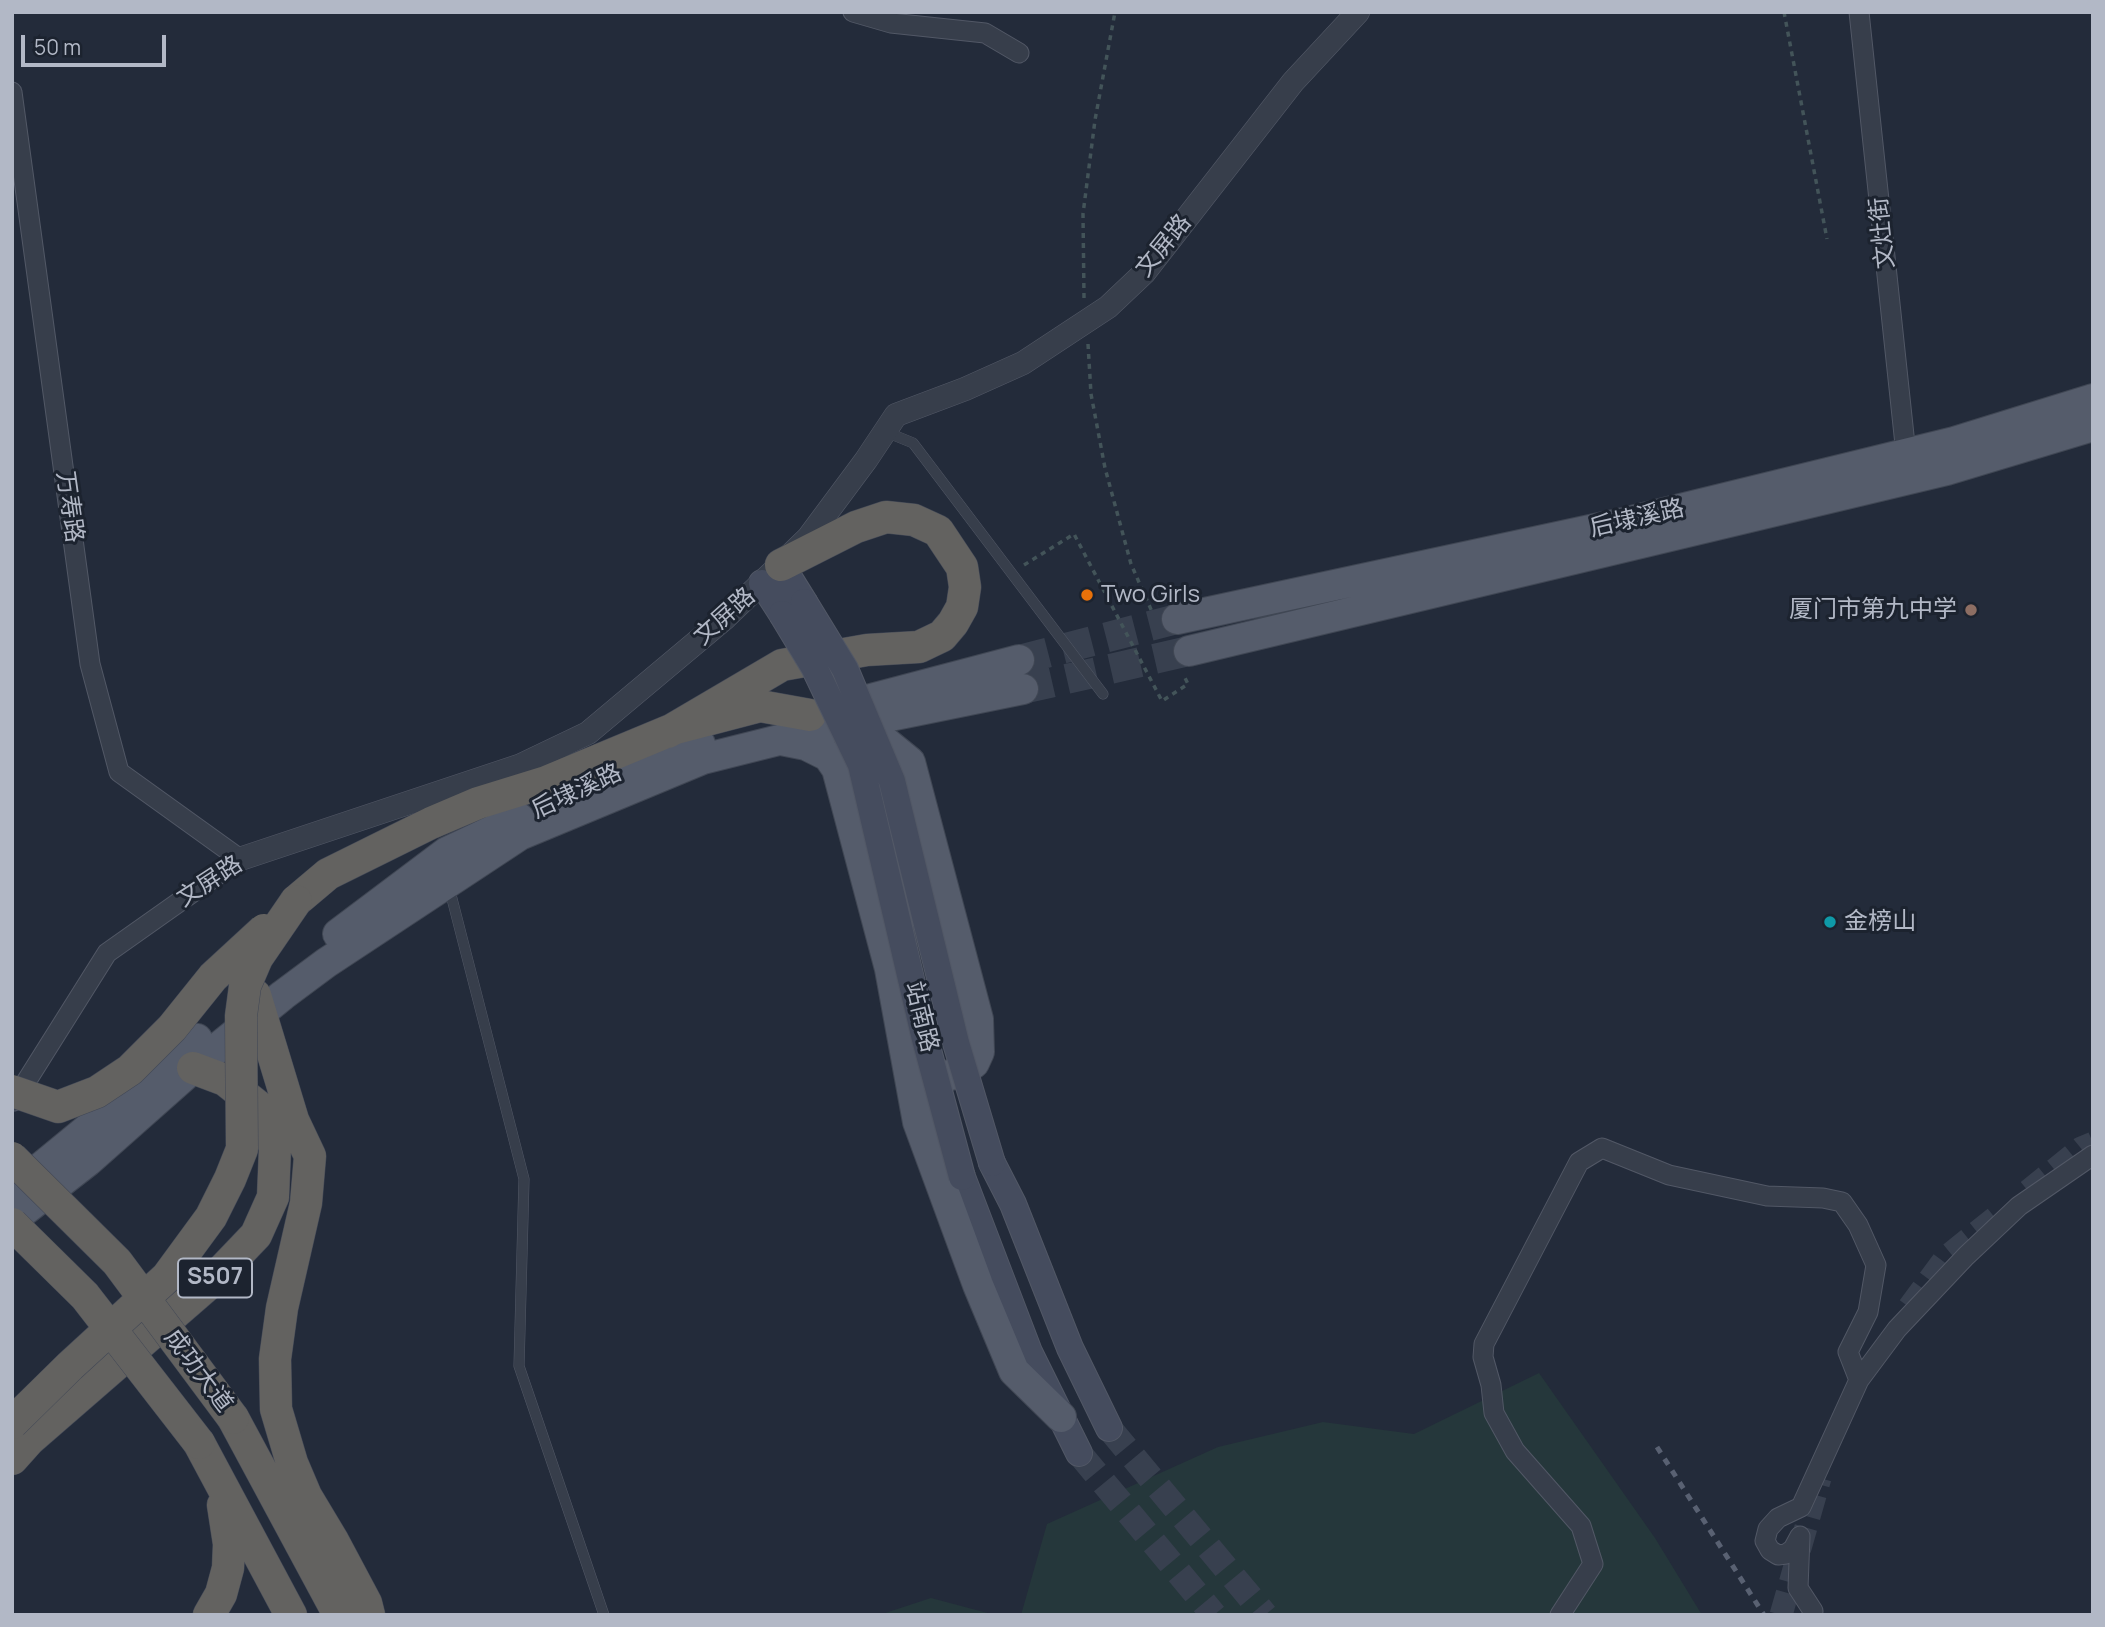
<!DOCTYPE html>
<meta charset="utf-8">
<style>
body{margin:0}
#map{position:relative;width:2105px;height:1627px;overflow:hidden;background:#232b3a;font-family:Manrope,sans-serif}
canvas{display:block}
.frame{position:absolute;inset:0;border:14px solid #b2b8c6;pointer-events:none}
.scale{position:absolute;left:21px;top:35px;width:145px;height:32px;box-sizing:border-box;border:4px solid #b2b8c6;border-top:0;padding-left:9px;font-size:21px;line-height:24px;white-space:nowrap;color:#b2b8c6;-webkit-text-stroke:5px #1c232f;paint-order:stroke}
</style>
<div id="map">
<canvas width="2105" height="1627"></canvas>
<div class="frame"></div>
<div class="scale">50 m</div>
</div>
<script>
const ctx = document.querySelector('canvas').getContext('2d');
ctx.lineJoin = 'round';
function paint(path, color) { ctx.fillStyle = color; ctx.fill(path, 'evenodd'); }
const shape = rows => new Path2D(rows.map(r => 'M' + r).join(''));
function strokePath(path, color, width, dash) { ctx.strokeStyle = color; ctx.lineWidth = width; ctx.lineCap = dash ? 'butt' : 'round'; ctx.setLineDash(dash || []); ctx.stroke(path); }
function label(font, color, halo, rows, align = 'center') {
  ctx.font = font + ' Manrope,"Noto Sans SC",sans-serif'; ctx.lineWidth = 6; ctx.setLineDash([]); ctx.textBaseline = 'middle'; ctx.strokeStyle = halo; ctx.fillStyle = color; for (const [text, x, y, turn = 0] of rows) {
    ctx.save(); ctx.translate(x, y); ctx.rotate((+turn || 0) * Math.PI / 180); ctx.textAlign = isNaN(turn) ? turn : align; if (halo) ctx.strokeText(text, 0, 0); ctx.fillText(text, 0, 0); ctx.restore();
  }
}
paint(shape([
 [1539,1373,1655,1538,1702,1615,1021,1615,1047,1524,1218,1447,1323,1422,1414,1434],
 [931,1598,995,1615,879,1615]
]), '#25373b');
strokePath(shape([
 [2028,1191,2081,1148,2093,1143],
 [1909,1307,1946,1257,2002,1212],
 [1781,1615,1820,1478]
]), '#38404f', 23, [23, 11]);
strokePath(shape([
 [1109,1428,1265,1615],
 [1079,1453,1214,1615]
]), '#38404f', 26, [26, 13]);
strokePath(shape([
 [1019,660,1177,619],
 [1023,689,1189,651]
]), '#38404f', 30, [30, 15]);
const service = shape([
 [886,432,913,443,1103,694],
 [449,887,524,1179,519,1366,604,1615]
]);
const minor = shape([
 [853,12,891,23,985,33,1019,53],
 [1859,12,1906,454],
 [12,92,90,664,119,772,240,859,107,953,14,1101],
 [1800,1536,1793,1549,1786,1554,1778,1555,1770,1550,1765,1541,1768,1529,1778,1518,1801,1507,1859,1380,1897,1329,1966,1256,2019,1206,2093,1155],
 [1800,1537,1798,1588,1813,1611],
 [1560,1615,1593,1564,1581,1526,1515,1451,1494,1413,1491,1385,1483,1357,1484,1344,1579,1162,1602,1148,1669,1175,1767,1196,1823,1198,1842,1202,1858,1225,1876,1265,1868,1312,1848,1352,1859,1380]
]);
const tertiary = shape([
 [240,859,519,766,588,733,724,619,808,538,866,460,896,415,965,389,1023,363,1108,307,1144,273,1293,82,1358,12]
]);
const secondary = shape([
 [781,565,804,602],
 [762,583,782,614],
 [992,1163,1013,1204,1070,1348,1109,1428],
 [962,1177,1029,1352,1079,1453]
]);
const primary = shape([
 [1177,619,1623,523,1954,442,2093,399],
 [1189,651,1947,470,2093,426],
 [833,709,1019,660],
 [872,731,910,762,978,1019,979,1052,974,1063,960,1073,945,1076,930,1073,920,1067,915,1058],
 [781,740,806,745,828,756,837,769,890,969,918,1122,978,1285,1014,1371,1061,1417],
 [593,784,652,757,700,744],
 [338,934,447,852,519,818],
 [12,1191,197,1039],
 [12,1220,88,1161,193,1068,283,995,326,963,520,835,703,759,811,732,1023,689]
]);
const trunk = shape([
 [668,732,782,665,867,650,919,647,942,636,953,623,962,607,965,587,962,567,938,531,914,520,886,517,856,527,781,565],
 [296,901,328,874,431,823,478,803,546,782,676,728,760,706,810,715],
 [255,995,293,1120,310,1156,306,1203,282,1308,275,1359,276,1409,292,1463,306,1496,333,1541,366,1603,369,1615],
 [233,1418,339,1615],
 [199,1443,291,1615],
 [12,1459,29,1440,212,1281,256,1235,273,1197,275,1148,259,1107,225,1080,193,1068],
 [209,1615,221,1594,228,1568,229,1544,223,1505]
]);
strokePath(service, '#525866', 11);
strokePath(minor, '#525866', 21);
strokePath(tertiary, '#525866', 24);
strokePath(secondary, '#525866', 28);
strokePath(primary, '#404754', 32);
strokePath(trunk, '#424856', 33);
strokePath(shape([
 [1784,12,1827,239],
 [1084,298,1083,214,1095,120,1115,12],
 [1088,344,1091,394,1105,468,1131,564,1153,614],
 [1024,565,1074,534,1162,701,1188,684,1183,674]
]), '#435459', 3.5, [5, 5]);
strokePath(service, '#373e4b', 10);
strokePath(minor, '#373e4b', 19);
strokePath(tertiary, '#373e4b', 23);
strokePath(secondary, '#454c5e', 26);
strokePath(primary, '#555c6b', 30);
strokePath(trunk, '#636260', 32);
strokePath(shape([
 [1657,1447,1764,1615]
]), '#596172', 5, [7, 7]);
const secondaryBridge = shape([
 [804,602,845,669,892,781,956,1043,992,1163],
 [782,614,814,667,861,765,925,1039,962,1177]
]);
const trunkBridge = shape([
 [12,1091,58,1107,97,1092,130,1070,172,1028,213,977,264,930],
 [12,1158,117,1262,233,1418],
 [12,1224,85,1296,199,1443],
 [12,1423,70,1366,167,1277,211,1217,230,1179,242,1149,241,1016,245,986,257,958,296,901]
]);
strokePath(secondaryBridge, '#525866', 28, []);
strokePath(trunkBridge, '#424856', 33, []);
strokePath(secondaryBridge, '#454c5e', 26);
strokePath(trunkBridge, '#636260', 32);
for (const [x, y, r, color] of [
 [1087,595,7,"#e8710a"],
 [1971,610,7,"#8d6e63"],
 [1830,922,7,"#0f9aa8"]
]) { const dot = new Path2D(); dot.arc(x, y, r, 0, 2 * Math.PI); ctx.fillStyle = color; ctx.fill(dot); strokePath(dot, '#1c232f', 2.5); }
for (const [x, y, w] of [
 [215,1278,74]
]) { const box = new Path2D(); box.roundRect(x - w / 2, y - 19.5, w, 39, 5); ctx.fillStyle = '#1c232f'; ctx.fill(box); strokePath(box, '#b2b8c6', 2); }
label('bold 23px', '#b2b8c6', null, [
 ["S507",215,1278]
]);
label('24px', '#b2b8c6', '#1c232f', [
 ["文灶街",1883,233,-96],
 ["文屏路",1164,246,-51],
 ["万寿路",69,507,82],
 ["后埭溪路",1637,519,-13],
 ["文屏路",725,617,-42],
 ["后埭溪路",577,792,-25],
 ["文屏路",210,882,-33],
 ["站南路",921,1017,76],
 ["成功大道",198,1371,53]
]);
label('24px', '#b2b8c6', '#1c232f', [
 ["Two Girls",1101,595],
 ["厦门市第九中学",1957,610,"right"],
 ["金榜山",1844,922]
], 'left');
</script>
